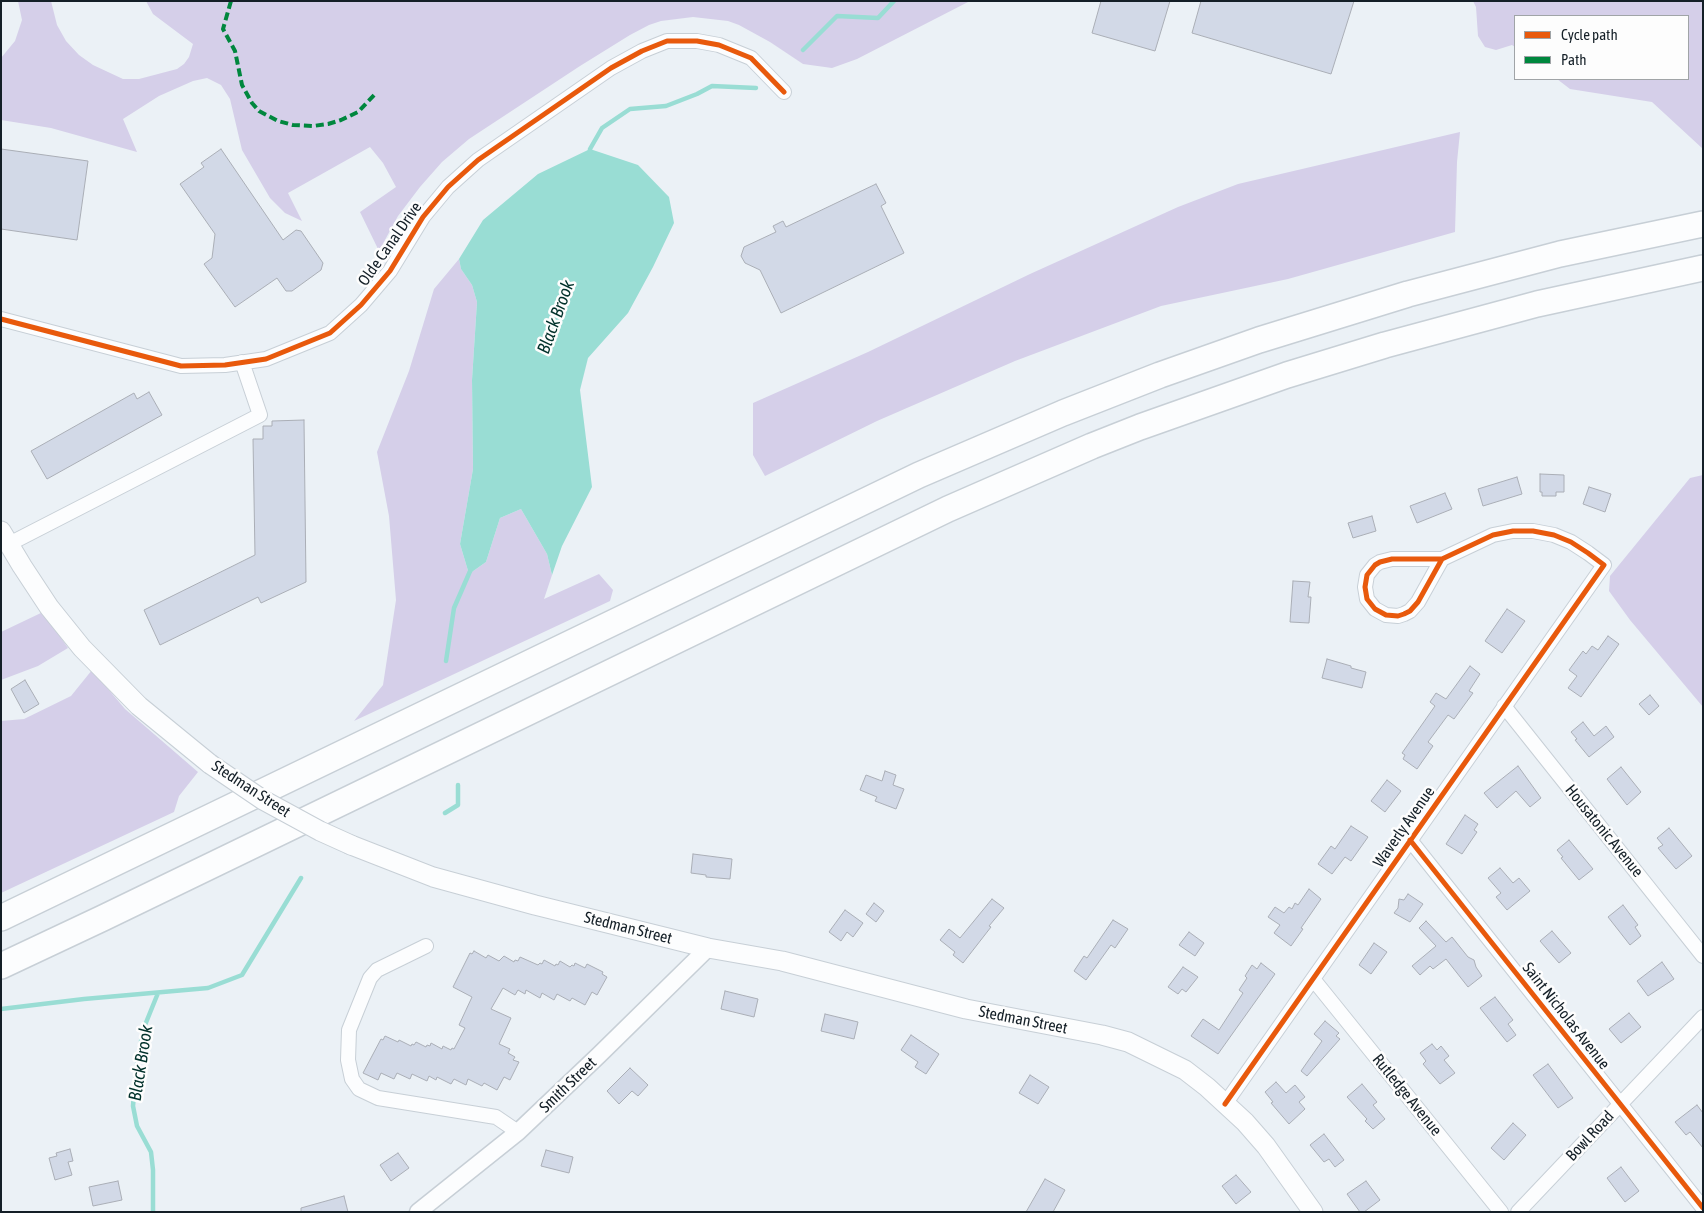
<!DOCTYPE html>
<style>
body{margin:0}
#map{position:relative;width:1704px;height:1213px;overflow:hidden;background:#ebf1f6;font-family:"Asap Condensed",sans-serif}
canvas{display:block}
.frame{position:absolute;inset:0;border:2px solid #141f27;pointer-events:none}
.legend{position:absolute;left:1514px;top:15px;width:175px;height:65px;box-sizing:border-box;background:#fdfdfd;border:1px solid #a0a4a7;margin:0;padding:6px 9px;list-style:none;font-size:15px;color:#141f27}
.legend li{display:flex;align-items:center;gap:10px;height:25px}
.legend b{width:25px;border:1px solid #a0a4a7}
</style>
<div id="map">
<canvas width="1704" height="1213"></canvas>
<div class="frame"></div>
<ul class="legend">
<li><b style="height:6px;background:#e8590c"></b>Cycle path</li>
<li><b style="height:6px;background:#00873e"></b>Path</li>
</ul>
</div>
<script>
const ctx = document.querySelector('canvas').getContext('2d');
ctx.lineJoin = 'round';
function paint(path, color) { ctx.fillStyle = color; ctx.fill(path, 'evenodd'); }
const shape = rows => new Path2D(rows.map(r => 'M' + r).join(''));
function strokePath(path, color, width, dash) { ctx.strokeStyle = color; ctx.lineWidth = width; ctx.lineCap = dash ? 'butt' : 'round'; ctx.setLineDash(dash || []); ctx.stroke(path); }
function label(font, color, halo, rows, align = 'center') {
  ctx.font = font + ' "Asap Condensed",sans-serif'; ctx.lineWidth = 5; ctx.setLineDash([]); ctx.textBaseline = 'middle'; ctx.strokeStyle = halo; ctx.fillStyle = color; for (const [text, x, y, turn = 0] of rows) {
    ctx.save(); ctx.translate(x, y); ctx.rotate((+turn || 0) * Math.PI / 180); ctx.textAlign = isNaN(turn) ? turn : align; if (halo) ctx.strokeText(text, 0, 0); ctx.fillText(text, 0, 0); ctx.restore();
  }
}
paint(shape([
 [18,1,51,1,57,25,66,41,79,55,93,65,123,79,139,79,177,69,184,64,189,57,193,44,153,14,146,1,970,1,857,59,832,68,803,64,770,42,739,25,728,21,693,17,661,21,649,25,630,35,580,66,469,139,442,162,420,187,398,216,379,251,360,212,396,187,383,163,370,147,288,193,302,221,285,213,270,198,242,150,230,99,221,85,207,78,193,81,159,96,123,119,137,152,51,128,1,120,1,58,15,41,22,20],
 [1473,1,1703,1,1703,149,1652,102,1570,89,1557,79,1688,79,1688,16,1515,16,1515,47,1512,45,1496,50,1485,47,1478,36,1476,7],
 [1460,132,1457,162,1455,232,1288,279,1161,306,1015,361,877,421,765,476,753,455,753,403,868,352,1030,274,1178,207,1238,184],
 [459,259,461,269,472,285,477,302,472,380,473,469,460,544,469,574,486,562,500,518,521,509,547,554,552,575,544,599,599,574,613,590,610,601,354,721,383,685,396,600,389,516,377,452,409,371,434,289],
 [1703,475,1703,707,1630,620,1609,591,1610,576,1690,478],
 [43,612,68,648,38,666,1,680,1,632],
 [92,670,125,709,198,772,179,796,174,812,1,893,1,721,24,719,71,696]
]), '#d5cfe9');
paint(shape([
 [590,149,638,165,669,197,674,223,653,267,628,313,588,358,580,390,592,487,562,546,552,575,547,554,521,509,500,518,486,562,469,574,460,544,473,469,472,380,477,302,472,285,461,269,459,259,483,220,538,174]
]), '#99ddd4');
strokePath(shape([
 [803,50,837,16,878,18,894,1],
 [590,153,590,149,602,128,630,109,666,106,697,94,712,86,756,88],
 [446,661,454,608,471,569],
 [445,813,458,805,458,785],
 [1,1009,84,999,208,988,242,975,301,878],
 [153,1212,153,1170,151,1152,137,1126,133,1106,136,1070,143,1030,158,993]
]), '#99ddd4', 4.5);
const building = shape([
 [1101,1,1170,1,1155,51,1092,33,1101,1],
 [1201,1,1354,1,1331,74,1192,33,1201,1],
 [1,149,88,161,77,240,1,229,1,149],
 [221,149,283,240,296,230,301,231,323,263,321,270,292,291,286,291,277,278,235,307,204,264,212,258,215,234,180,184,204,167,201,163,221,149],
 [876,184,886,203,881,206,904,253,781,313,760,270,745,263,741,256,744,247,776,232,773,226,783,221,786,227,876,184],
 [149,392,162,415,47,479,31,451,134,393,137,399,149,392],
 [304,420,306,582,261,603,258,597,160,645,144,610,255,555,253,439,263,439,263,426,272,426,272,421,304,420],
 [1540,474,1564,475,1564,492,1556,492,1556,496,1542,496,1542,492,1540,492,1540,474],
 [1517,477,1522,494,1483,506,1478,489,1517,477],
 [1589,487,1611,494,1605,512,1583,504,1589,487],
 [1445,493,1452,509,1417,523,1410,506,1445,493],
 [1372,516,1376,531,1353,538,1348,523,1372,516],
 [1293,581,1310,582,1308,597,1311,597,1309,623,1290,622,1293,581],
 [1507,609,1525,621,1502,653,1485,641,1507,609],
 [1608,636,1619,644,1581,697,1568,688,1577,676,1569,670,1583,651,1586,654,1592,646,1598,650,1608,636],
 [1327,659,1351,666,1351,668,1366,672,1362,688,1322,678,1327,659],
 [1470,666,1480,674,1469,691,1473,693,1454,719,1448,715,1428,742,1433,746,1417,769,1403,759,1405,755,1402,753,1435,706,1430,702,1436,693,1446,699,1470,666],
 [25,680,39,704,24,713,11,689,25,680],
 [1650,695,1659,706,1649,715,1639,704,1650,695],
 [1583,722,1594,736,1606,726,1614,737,1589,757,1575,740,1577,739,1571,732,1583,722],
 [1518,766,1541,798,1530,807,1516,791,1497,808,1484,793,1518,766],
 [1621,767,1641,792,1627,805,1607,779,1621,767],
 [885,771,896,775,893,785,904,789,896,809,875,801,877,797,860,790,866,775,882,781,885,771],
 [1387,780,1401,791,1385,812,1371,801,1387,780],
 [1465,815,1478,824,1474,830,1477,832,1462,854,1446,844,1465,815],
 [1351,826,1368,837,1351,861,1345,857,1332,874,1318,864,1331,846,1335,849,1351,826],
 [1669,828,1692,856,1676,869,1658,848,1663,845,1657,838,1669,828],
 [1569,840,1593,869,1579,880,1561,858,1563,857,1557,850,1569,840],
 [693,854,732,859,730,879,706,877,706,875,691,873,693,854],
 [1500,868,1513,883,1519,878,1530,891,1507,910,1496,897,1501,893,1488,878,1500,868],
 [1309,889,1321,899,1301,928,1303,929,1291,946,1274,933,1280,925,1268,917,1275,907,1284,913,1289,907,1292,909,1295,903,1298,905,1309,889],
 [1408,894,1423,904,1410,922,1394,913,1398,908,1399,899,1404,900,1408,894],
 [992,899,1004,908,989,926,991,927,963,963,953,955,955,952,940,940,949,929,960,938,992,899],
 [874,903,884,911,876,922,866,914,874,903],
 [1623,905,1638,925,1635,927,1641,936,1630,945,1608,917,1623,905],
 [845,910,863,923,853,937,847,932,841,941,829,932,845,910],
 [1113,920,1128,929,1115,948,1111,945,1086,980,1074,971,1084,956,1087,958,1113,920],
 [1426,921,1446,942,1452,937,1468,957,1474,960,1476,967,1482,976,1468,987,1446,959,1433,969,1430,966,1420,975,1412,966,1436,946,1419,928,1426,921],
 [1552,931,1571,953,1559,963,1540,941,1552,931],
 [1189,932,1204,943,1195,956,1179,945,1189,932],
 [1374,943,1387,952,1371,974,1359,965,1374,943],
 [474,951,486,958,488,955,499,961,504,956,514,962,515,960,518,961,520,957,538,965,540,963,542,964,544,960,555,966,556,964,558,965,560,961,570,967,572,965,574,966,575,963,585,968,587,964,603,972,602,974,607,977,597,995,592,992,585,1005,572,998,570,1001,557,994,554,1000,542,993,540,998,526,990,525,994,518,990,515,995,503,988,491,1009,511,1018,499,1044,510,1049,508,1053,515,1057,513,1060,519,1062,510,1080,504,1077,497,1090,484,1083,482,1086,468,1079,466,1085,454,1079,451,1084,437,1077,436,1080,429,1076,427,1081,412,1074,410,1079,397,1073,394,1079,381,1073,378,1080,363,1073,381,1039,383,1040,385,1036,398,1042,399,1040,411,1046,412,1044,414,1045,416,1042,426,1047,427,1045,430,1046,431,1043,442,1049,443,1046,451,1050,452,1048,454,1049,465,1028,459,1025,472,997,453,987,470,953,472,954,474,951],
 [1662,962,1674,979,1648,996,1637,981,1662,962],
 [1261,963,1275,974,1218,1054,1191,1036,1203,1019,1219,1030,1243,993,1239,990,1247,978,1245,976,1252,965,1257,969,1261,963],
 [1183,967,1198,977,1186,992,1182,989,1178,994,1168,987,1183,967],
 [725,991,758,999,754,1017,721,1009,725,991],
 [1495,997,1513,1020,1508,1024,1516,1035,1507,1042,1480,1008,1495,997],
 [1629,1013,1641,1027,1621,1043,1609,1029,1629,1013],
 [825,1014,858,1022,854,1039,821,1031,825,1014],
 [1325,1021,1339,1033,1336,1036,1340,1039,1307,1076,1301,1071,1322,1041,1314,1034,1325,1021],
 [911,1035,939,1054,926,1074,915,1067,918,1062,901,1050,911,1035],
 [1432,1044,1437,1050,1441,1046,1449,1056,1444,1060,1455,1073,1440,1084,1423,1064,1426,1061,1420,1053,1432,1044],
 [1548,1064,1573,1098,1558,1108,1533,1075,1548,1064],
 [630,1068,648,1085,638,1096,632,1091,619,1104,607,1091,630,1068],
 [1030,1075,1049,1087,1038,1104,1019,1093,1030,1075],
 [1276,1082,1286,1093,1295,1085,1305,1097,1299,1102,1305,1109,1289,1124,1271,1103,1273,1102,1265,1092,1276,1082],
 [1362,1084,1377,1102,1373,1105,1385,1119,1373,1129,1365,1121,1367,1119,1347,1097,1362,1084],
 [1697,1105,1703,1113,1703,1148,1690,1132,1686,1135,1675,1122,1697,1105],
 [1513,1123,1526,1135,1504,1160,1491,1148,1513,1123],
 [1324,1134,1344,1160,1335,1167,1329,1159,1324,1162,1310,1145,1324,1134],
 [70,1149,73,1161,68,1162,72,1175,55,1180,49,1158,57,1156,56,1153,70,1149],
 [546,1150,573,1157,569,1173,541,1166,546,1150],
 [398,1153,409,1168,391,1181,380,1165,398,1153],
 [1621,1167,1639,1191,1625,1202,1607,1178,1621,1167],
 [1236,1175,1251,1192,1236,1204,1222,1186,1236,1175],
 [1045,1179,1065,1190,1053,1212,1026,1212,1045,1179],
 [118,1181,122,1200,93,1206,89,1187,118,1181],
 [1366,1181,1380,1200,1364,1212,1360,1212,1347,1194,1366,1181],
 [344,1196,348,1212,301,1212,301,1208,344,1196]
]);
paint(building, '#d2d9e7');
strokePath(building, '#aaaeb6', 1);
const minor = shape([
 [1,319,181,366,225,365,266,359,330,333,361,305,390,271,423,217,448,187,478,160,611,68,642,51,667,41,697,41,719,45,751,58,784,92],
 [9,544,260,415,242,362],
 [1504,706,1703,956],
 [1410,840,1703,1208],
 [426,946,377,970,370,978,349,1030,348,1060,352,1079,359,1089,378,1098,496,1117,518,1132],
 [1313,979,1501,1212],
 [1225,1104,1604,565,1588,553,1571,542,1554,535,1533,531,1513,531,1493,535,1442,559,1392,559,1380,562,1375,565,1367,575,1365,587,1367,599,1375,609,1386,615,1398,616,1404,614,1410,611,1418,602,1442,559],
 [1518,1212,1703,1017]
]);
const tertiary = shape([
 [418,1212,518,1132,599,1055,708,948]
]);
const secondary = shape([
 [1,531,22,566,49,607,82,648,139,706,210,764],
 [351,845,433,877,535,905,708,948,782,961,966,1009,1102,1035,1128,1042,1185,1070,1207,1087,1245,1122,1266,1146,1313,1212]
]);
const motorway = shape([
 [1,918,919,475,1063,413,1160,375,1259,340,1408,294,1560,254,1703,224],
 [1,966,103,918,948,509,1092,446,1140,427,1287,375,1385,345,1537,304,1703,268]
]);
strokePath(minor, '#c7cfd6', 16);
strokePath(tertiary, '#c7cfd6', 19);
strokePath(secondary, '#c7cfd6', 21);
strokePath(motorway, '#c7cfd6', 28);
strokePath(minor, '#fcfdfe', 14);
strokePath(tertiary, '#fcfdfe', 16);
strokePath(secondary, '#fcfdfe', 19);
strokePath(motorway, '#fcfdfe', 25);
const secondaryBridge = shape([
 [210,764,263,800,320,831,351,845]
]);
strokePath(secondaryBridge, '#c7cfd6', 21, []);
strokePath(secondaryBridge, '#fcfdfe', 19);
strokePath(shape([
 [231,1,223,29,235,51,242,85,252,103,259,111,278,121,293,125,313,126,328,124,341,120,358,112,376,93]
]), '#00873e', 4, [8, 4]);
strokePath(shape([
 [1,319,181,366,225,365,266,359,330,333,361,305,390,271,423,217,448,187,478,160,611,68,642,51,667,41,697,41,719,45,751,58,784,92],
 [1410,840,1703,1208],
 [1225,1104,1604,565,1588,553,1571,542,1554,535,1533,531,1513,531,1493,535,1442,559,1392,559,1380,562,1375,565,1367,575,1365,587,1367,599,1375,609,1386,615,1398,616,1404,614,1410,611,1418,602,1442,559]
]), '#e8590c', 5);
label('16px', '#141f27', '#fdfdfd', [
 ["Olde Canal Drive",390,244,-55],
 ["Stedman Street",251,789,33],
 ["Waverly Avenue",1404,827,-55],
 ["Housatonic Avenue",1604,831,51],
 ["Stedman Street",628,928,14],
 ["Saint Nicholas Avenue",1566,1016,52],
 ["Stedman Street",1023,1020,11],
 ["Smith Street",568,1085,-44],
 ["Rutledge Avenue",1407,1095,51],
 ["Bowl Road",1590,1136,-47]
]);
label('italic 18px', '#01312b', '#fdfdfd', [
 ["Black Brook",556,317,-70],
 ["Black Brook",141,1063,-81]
]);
</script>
